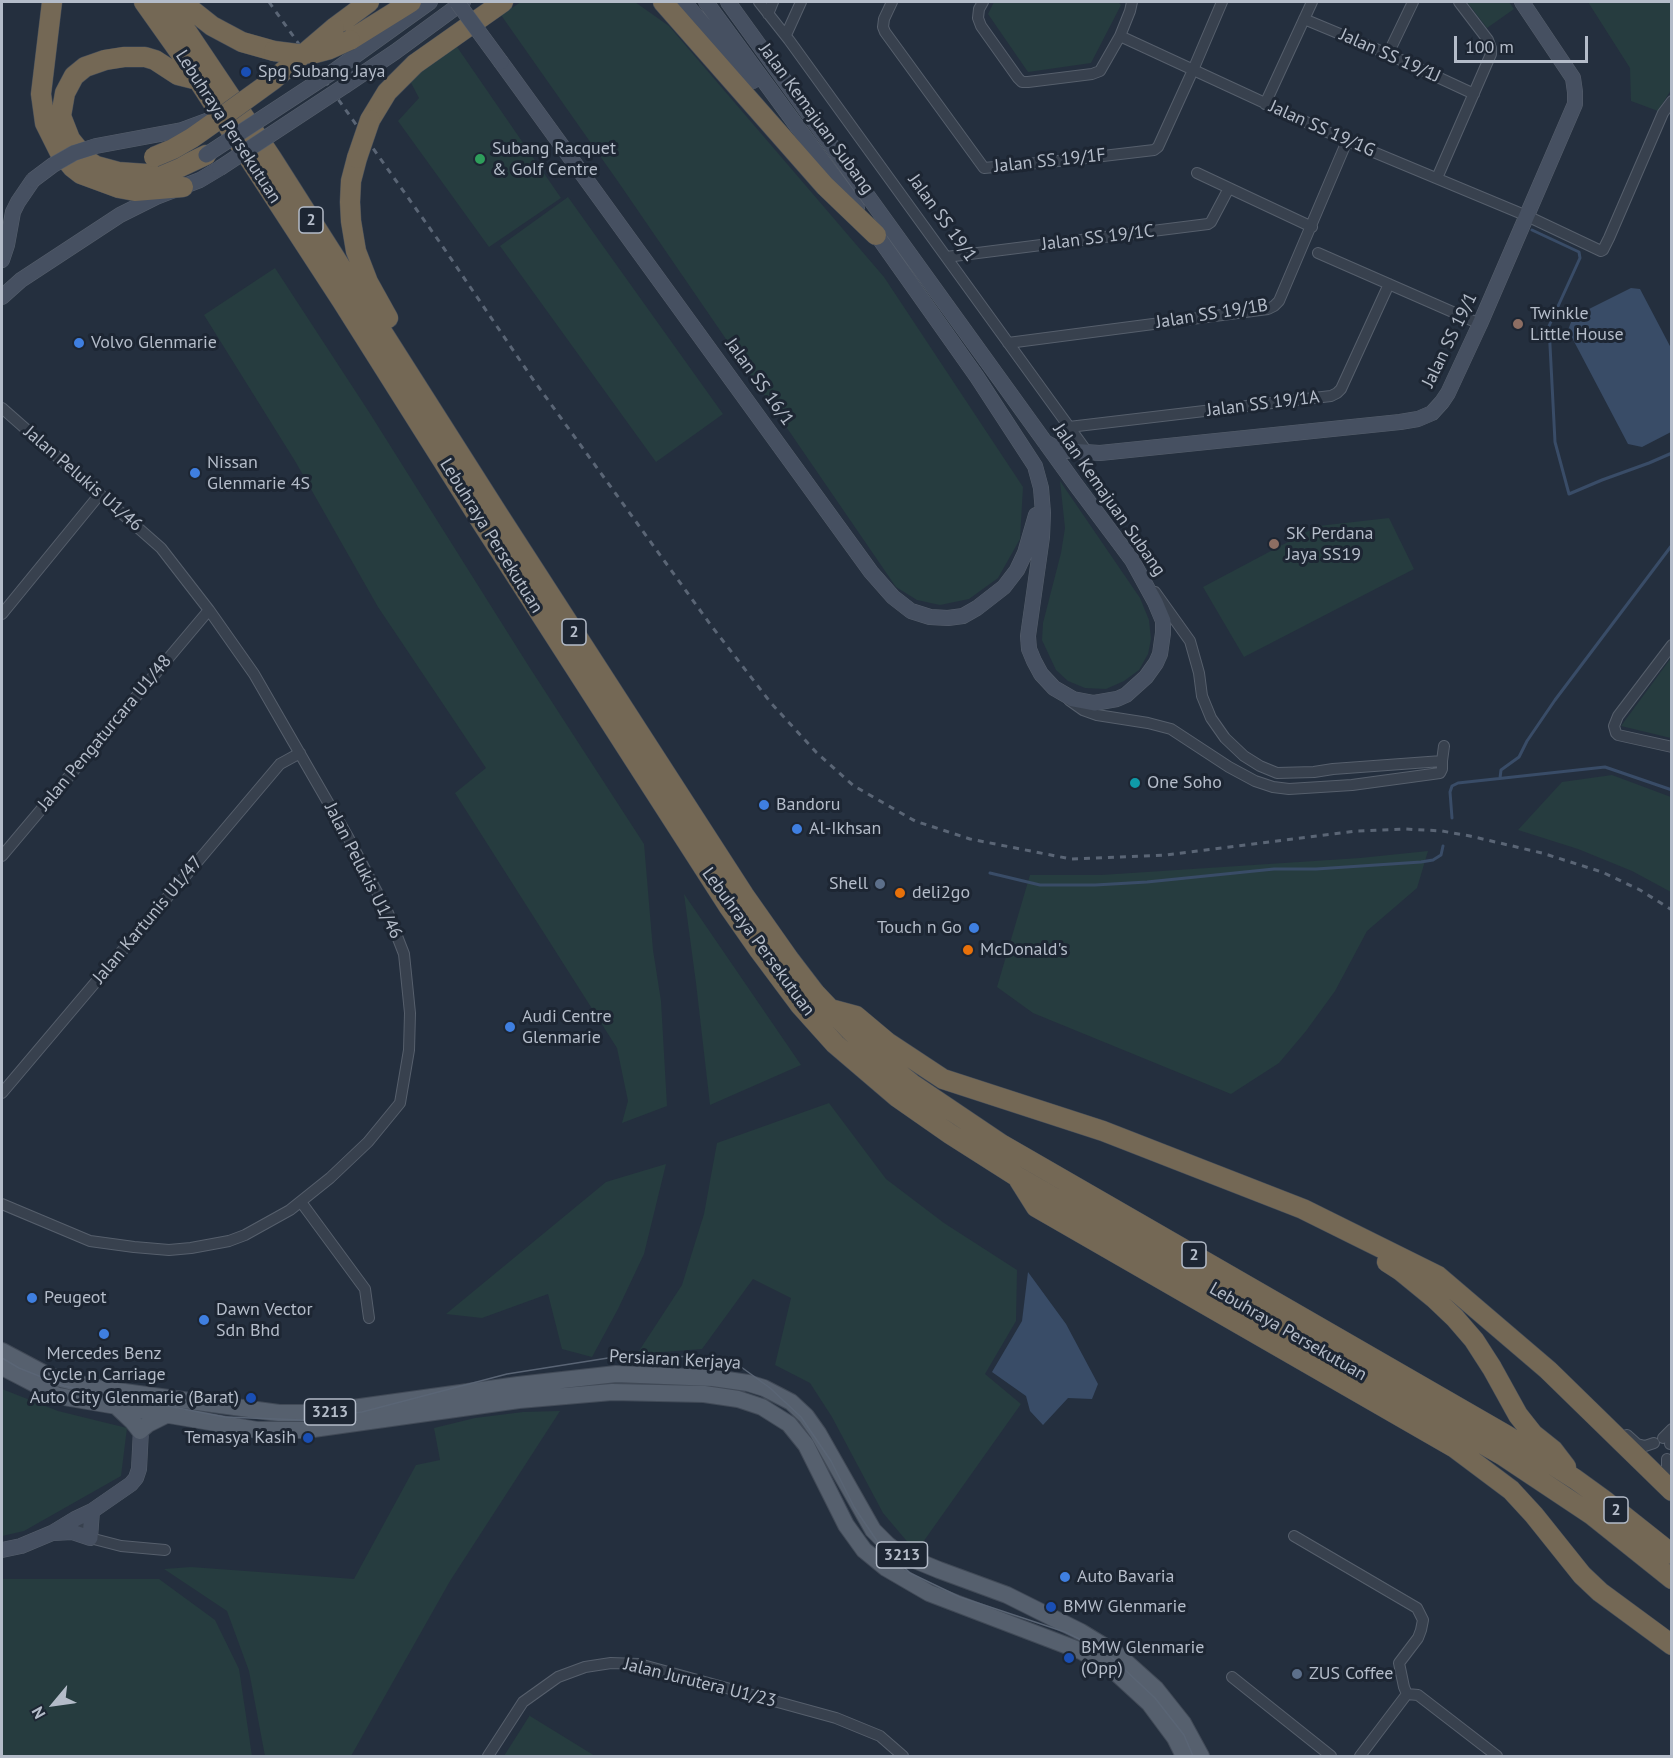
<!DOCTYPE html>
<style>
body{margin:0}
#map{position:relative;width:1673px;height:1758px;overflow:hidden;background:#242f3e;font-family:"PT Sans",sans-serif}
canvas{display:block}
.frame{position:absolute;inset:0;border:3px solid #b4bcc9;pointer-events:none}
.north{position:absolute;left:24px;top:1674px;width:60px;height:60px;-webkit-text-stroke:4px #1d2633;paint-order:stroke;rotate:241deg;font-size:16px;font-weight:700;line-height:24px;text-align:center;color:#b4bcc9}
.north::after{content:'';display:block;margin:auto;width:21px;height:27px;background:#b4bcc9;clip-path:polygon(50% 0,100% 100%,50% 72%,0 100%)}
.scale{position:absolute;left:1454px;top:36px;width:134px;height:27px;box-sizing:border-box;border:3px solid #b4bcc9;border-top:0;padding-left:8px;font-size:18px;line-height:21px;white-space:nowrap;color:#b4bcc9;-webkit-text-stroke:4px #1d2633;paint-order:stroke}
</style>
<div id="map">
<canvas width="1673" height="1758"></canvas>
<div class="frame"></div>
<div class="north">N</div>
<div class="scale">100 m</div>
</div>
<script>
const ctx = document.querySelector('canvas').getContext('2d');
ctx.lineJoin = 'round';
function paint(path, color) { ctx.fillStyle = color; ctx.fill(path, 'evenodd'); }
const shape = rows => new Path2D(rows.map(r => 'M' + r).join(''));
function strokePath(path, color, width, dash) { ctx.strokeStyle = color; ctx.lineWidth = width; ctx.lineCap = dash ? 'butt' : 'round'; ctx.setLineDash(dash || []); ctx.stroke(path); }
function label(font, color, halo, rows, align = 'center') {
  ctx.font = font + ' "PT Sans",sans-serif'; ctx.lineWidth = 6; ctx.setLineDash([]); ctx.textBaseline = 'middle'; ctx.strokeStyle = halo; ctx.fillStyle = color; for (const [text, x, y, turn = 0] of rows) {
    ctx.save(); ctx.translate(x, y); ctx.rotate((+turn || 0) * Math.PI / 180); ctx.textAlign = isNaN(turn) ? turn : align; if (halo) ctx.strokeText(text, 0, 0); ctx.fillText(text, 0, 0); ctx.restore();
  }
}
paint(shape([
 [521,2,635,2,669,26,884,277,1023,487,1020,539,998,578,969,599,940,605,917,600,896,587,619,183,501,15],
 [994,2,1118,2,1121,5,1091,63,1028,72,988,14],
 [1467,2,1509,2,1514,9,1487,28],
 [1588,2,1671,2,1671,90,1658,111,1631,101,1630,68],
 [455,44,561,198,489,247,398,121,419,98,409,79],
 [568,197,723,414,656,462,500,246],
 [275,268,369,412,528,665,644,844,653,950,661,1001,667,1106,622,1123,628,1101,617,1048,455,793,486,768,378,607,295,461,204,315],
 [1060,481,1140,598,1149,620,1151,639,1148,654,1139,670,1124,681,1106,689,1085,688,1068,681,1056,670,1042,640,1043,623,1061,553,1065,528],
 [1389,518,1414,569,1244,657,1203,587,1318,526],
 [1671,658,1671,738,1621,726],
 [1612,775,1671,797,1671,892,1632,871,1578,849,1518,830,1562,782],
 [1428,851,1417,888,1367,931,1335,991,1306,1031,1279,1063,1231,1094,1033,1013,997,987,1030,875,1101,875,1360,858],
 [684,894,801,1065,710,1105,696,983],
 [829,1103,886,1179,944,1223,1017,1270,1016,1321,985,1374,1021,1404,916,1552,883,1513,832,1417,810,1383,775,1365,791,1298,753,1279,702,1349,637,1354,682,1285,704,1214,717,1143],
 [666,1164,644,1254,618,1309,592,1357,562,1349,548,1294,482,1318,446,1314,606,1182],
 [2,1389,58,1411,127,1428,121,1476,24,1531,2,1536],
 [560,1411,450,1581,351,1756,265,1756,249,1671,227,1611,164,1569,191,1567,354,1579,416,1465,440,1460,434,1428,475,1418,523,1412],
 [2,1579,159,1579,215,1620,239,1669,252,1756,2,1756],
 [530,1715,530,1716,595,1756,504,1756]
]), '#263c3f');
paint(shape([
 [1631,288,1640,289,1671,348,1671,432,1642,447,1628,444,1568,330,1573,317],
 [1028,1272,1066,1324,1098,1384,1092,1399,1068,1398,1043,1425,1030,1411,1026,1396,992,1372,1022,1321]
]), '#394c67');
strokePath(shape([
 [1532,230,1579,252,1580,258,1549,326,1555,442,1569,494,1602,480,1649,463,1672,453],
 [1500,778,1501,770,1519,757,1527,741,1555,700,1672,545],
 [1452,818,1450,792,1452,786,1458,783,1605,767,1672,790],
 [990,873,1040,885,1095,885,1147,882,1274,869,1316,869,1421,862,1433,860,1441,855,1443,846]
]), '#394c67', 3);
const street = shape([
 [759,2,789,40,1088,453],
 [892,2,884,19,883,27,885,32,984,168,1069,160,1154,150,1158,147,1193,70,1222,2],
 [983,2,979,9,978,18,981,26,1018,78,1022,82,1028,82,1092,74,1100,71,1120,36,1130,11,1132,2],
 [768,14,773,2],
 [1304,19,1388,54,1474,94],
 [786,35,801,2],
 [1120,36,1347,141,1527,216,1601,251,1603,250,1609,238,1663,113,1672,101],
 [1388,54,1413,2],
 [1265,104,1312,2],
 [1197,173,1312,227],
 [1437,178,1491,54,1491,48,1488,40,1459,2],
 [1318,253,1480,324],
 [946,257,1208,224,1211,222,1229,188],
 [1008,343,1268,309,1274,306,1279,301,1347,141],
 [2,408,161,548,209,610,254,674,348,837,388,913,404,954,410,1013,409,1050,400,1103,368,1142,330,1178,290,1210,245,1235,229,1241,191,1248,169,1250,134,1247,90,1241,2,1204],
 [1069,427,1331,396,1337,393,1341,389,1389,284],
 [2,614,100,494],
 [1672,645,1618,716,1614,726,1616,733,1618,735,1672,747],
 [1069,700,1083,710,1097,715,1148,723,1171,729,1229,767,1255,781,1273,787,1289,789,1352,785,1440,773,1442,769,1442,761,1333,769,1314,772,1277,773,1260,766,1244,756,1225,738,1211,718,1202,696,1199,673,1190,641,1155,592],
 [1442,761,1444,746],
 [2,856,209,610],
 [2,1093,280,764,300,753],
 [301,1202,365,1289,369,1318],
 [1627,1435,1637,1444,1645,1446,1654,1443],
 [1663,1438,1672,1429],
 [1670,1444,1672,1442],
 [1667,1459,1667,1475,1672,1485],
 [75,1519,90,1538,121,1546,165,1550],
 [1294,1536,1417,1608,1423,1620,1421,1630,1418,1638,1399,1663,1404,1687,1407,1694],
 [1232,1677,1331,1756],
 [1407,1694,1418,1695,1497,1756],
 [488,1756,523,1702,558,1677,585,1667,611,1663,639,1664,836,1718,880,1736,903,1756],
 [1360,1756,1407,1694]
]);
const secondary = shape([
 [684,2,753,81],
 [706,2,857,208],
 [728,2,1076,485,1132,560,1155,602,1163,621,1163,633,1160,654,1156,663,1146,677,1126,695,1117,699,1094,703,1073,699,1054,688,1041,674,1034,661,1029,649,1028,636,1042,537,1043,513,1041,488,1035,466,977,377,871,227],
 [501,62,871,572,893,597,911,611,930,617,948,618,963,616,977,608,1004,587,1017,570,1025,553,1036,515],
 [334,71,430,2],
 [346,85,395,52,463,2],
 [2,260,7,245,13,212,18,202,33,180],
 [2,297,21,280,120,215,156,197,200,180,220,168],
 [1045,442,1054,447,1069,451,1100,453,1400,422,1418,419,1432,413,1442,402,1448,393,1480,324,1575,104,1575,92,1573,78,1522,2],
 [53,1533,72,1532,90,1538,92,1511],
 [2,1550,21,1546,52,1533,75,1519,92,1511,131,1484,136,1478,139,1469,142,1410]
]);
const primary = shape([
 [2,1351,49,1376,102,1389,279,1413,317,1413,518,1385,616,1374,713,1378,748,1383,764,1388,791,1402,806,1416,818,1433,873,1530,888,1545,900,1554,939,1570,1007,1595,1081,1632,1117,1654,1156,1689,1183,1723,1201,1756],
 [2,1367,58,1396,257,1430,306,1430,519,1400,612,1392,704,1394,738,1399,762,1407,789,1424,806,1445,846,1525,864,1550,886,1568,929,1593,1081,1651,1112,1669,1149,1703,1175,1738,1184,1756],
 [116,1406,133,1422,140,1431,148,1424,168,1414]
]);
const highway = shape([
 [52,2,41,94,45,123,59,151,72,167,81,174,119,188,135,191,183,187],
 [144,2,183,57,342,301,482,523,729,907,759,950,800,1005,835,1044,897,1097,950,1134,1016,1176,1502,1455,1592,1515,1672,1579],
 [167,2,271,157,498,514,744,895,789,959,815,993,851,1031,875,1054,912,1084,1001,1144,1506,1435,1575,1479,1604,1500,1672,1554],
 [184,2,188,7,212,26,242,42,274,51],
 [663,2,825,186,876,235],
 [334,28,369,2],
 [350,40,411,2],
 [198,80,178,75,155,60,145,57,124,57,105,60,85,67,74,76,65,93,61,116,70,139,87,160,96,166,118,172,147,174,166,172,174,170,206,155],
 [370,120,387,92,415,64,503,2],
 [357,158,351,181,350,202,351,221,356,251,368,282,388,318],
 [830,1009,856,1016,887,1042,943,1079,1103,1131,1303,1209,1438,1276,1548,1370,1672,1491],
 [1019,1180,1036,1207,1455,1448,1511,1490,1534,1515,1582,1575,1600,1592,1672,1645],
 [1387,1262,1401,1271,1434,1298,1455,1318,1474,1340,1492,1368,1518,1415,1533,1434,1553,1450,1566,1467]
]);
strokePath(street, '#565f6c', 12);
strokePath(secondary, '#565f6c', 16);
strokePath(primary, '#414a57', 18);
strokePath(highway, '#434c59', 21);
strokePath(street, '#38414e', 10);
strokePath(secondary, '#465061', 15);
strokePath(primary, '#56606e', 16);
strokePath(highway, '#746855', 20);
strokePath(shape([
 [2,1358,19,1368,64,1386,225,1417,302,1420,362,1412,507,1374,608,1358,709,1356,737,1364,770,1388,801,1417,831,1461,854,1507,877,1541,910,1573,960,1597,1065,1632,1106,1652,1155,1698,1184,1735,1193,1756]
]), '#5a6575', 1.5);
strokePath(shape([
 [269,2,441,244,532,378,710,624,771,703,816,752,854,786,915,821,970,839,1071,859,1166,855,1356,831,1405,829,1442,831,1470,836,1542,853,1602,872,1640,890,1672,910]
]), '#5a6575', 3, [6, 6]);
const secondaryBridge = shape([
 [457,2,501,62],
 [206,155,334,71],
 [220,168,346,85],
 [33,180,53,165,74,153,96,146,182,130,209,120]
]);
const highwayBridge = shape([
 [274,51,298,54,315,53,330,49,350,40],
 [154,157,173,149,192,138,226,114,273,80,334,28],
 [357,158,370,120]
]);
strokePath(secondaryBridge, '#565f6c', 16, []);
strokePath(highwayBridge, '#434c59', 21, []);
strokePath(secondaryBridge, '#465061', 15);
strokePath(highwayBridge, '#746855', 20);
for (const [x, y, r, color] of [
 [246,72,6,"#1a4fb4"],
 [480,159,6,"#2e9e5b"],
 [1518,324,6,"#8d6e63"],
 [79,343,6,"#3f7fe0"],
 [195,473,6,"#3f7fe0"],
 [1274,544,6,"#8d6e63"],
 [1135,783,6,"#0f9aa8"],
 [764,805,6,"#3f7fe0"],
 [797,829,6,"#3f7fe0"],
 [880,884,6,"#5c6f8a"],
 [900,893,6,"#e8710a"],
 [974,928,6,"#3f7fe0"],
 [968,950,6,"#e8710a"],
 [510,1027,6,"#3f7fe0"],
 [32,1298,6,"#3f7fe0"],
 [204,1320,6,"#3f7fe0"],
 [104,1334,6,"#3f7fe0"],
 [251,1398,6,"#1a4fb4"],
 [308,1438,6,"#1a4fb4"],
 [1065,1577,6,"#3f7fe0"],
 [1051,1607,6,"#1a4fb4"],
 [1069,1658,6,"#1a4fb4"],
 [1297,1674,6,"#5c6f8a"]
]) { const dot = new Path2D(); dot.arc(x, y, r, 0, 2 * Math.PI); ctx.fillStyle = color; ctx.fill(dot); strokePath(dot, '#1d2633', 2); }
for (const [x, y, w] of [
 [311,220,24],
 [574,632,24],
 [1194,1255,24],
 [330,1412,51],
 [1616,1510,24],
 [902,1555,51]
]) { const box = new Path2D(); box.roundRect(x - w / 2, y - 13, w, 26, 4.5); ctx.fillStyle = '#1d2633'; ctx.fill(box); strokePath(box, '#b4bcc9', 1.5); }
label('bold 16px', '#b4bcc9', null, [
 ["2",311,220],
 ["2",574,632],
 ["2",1194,1255],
 ["3213",330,1412],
 ["2",1616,1510],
 ["3213",902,1555]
]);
label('18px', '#b4bcc9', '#1d2633', [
 ["Jalan SS 19/1J",1390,56,24],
 ["Jalan Kemajuan Subang",816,119,54],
 ["Lebuhraya Persekutuan",228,127,57],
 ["Jalan SS 19/1G",1322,129,24],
 ["Jalan SS 19/1F",1050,161,-6],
 ["Jalan SS 19/1",942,218,54],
 ["Jalan SS 19/1C",1098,238,-7],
 ["Jalan SS 19/1B",1212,314,-9],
 ["Jalan SS 19/1",1450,340,-64],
 ["Jalan SS 16/1",759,382,54],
 ["Jalan SS 19/1A",1263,404,-7],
 ["Jalan Pelukis U1/46",83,479,41],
 ["Jalan Kemajuan Subang",1109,500,55],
 ["Lebuhraya Persekutuan",491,536,58],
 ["Jalan Pengaturcara U1/48",105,733,-50],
 ["Jalan Pelukis U1/46",363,871,63],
 ["Jalan Kartunis U1/47",148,920,-50],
 ["Lebuhraya Persekutuan",758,942,54],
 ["Lebuhraya Persekutuan",1288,1332,30],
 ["Persiaran Kerjaya",675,1360,3],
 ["Jalan Jurutera U1/23",700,1683,14]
]);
label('18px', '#b4bcc9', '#1d2633', [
 ["Spg Subang Jaya",258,72],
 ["Subang Racquet",492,149],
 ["& Golf Centre",492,170],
 ["Twinkle",1530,314],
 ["Little House",1530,335],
 ["Volvo Glenmarie",91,343],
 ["Nissan",207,463],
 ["Glenmarie 4S",207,484],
 ["SK Perdana",1286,534],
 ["Jaya SS19",1286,555],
 ["One Soho",1147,783],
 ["Bandoru",776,805],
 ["Al-Ikhsan",809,829],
 ["Shell",868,884,"right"],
 ["deli2go",912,893],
 ["Touch n Go",962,928,"right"],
 ["McDonald's",980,950],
 ["Audi Centre",522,1017],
 ["Glenmarie",522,1038],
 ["Peugeot",44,1298],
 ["Dawn Vector",216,1310],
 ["Sdn Bhd",216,1331],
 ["Mercedes Benz",104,1354,"center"],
 ["Cycle n Carriage",104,1375,"center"],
 ["Auto City Glenmarie (Barat)",239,1398,"right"],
 ["Temasya Kasih",296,1438,"right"],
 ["Auto Bavaria",1077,1577],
 ["BMW Glenmarie",1063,1607],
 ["BMW Glenmarie",1081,1648],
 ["(Opp)",1081,1669],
 ["ZUS Coffee",1309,1674]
], 'left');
</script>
